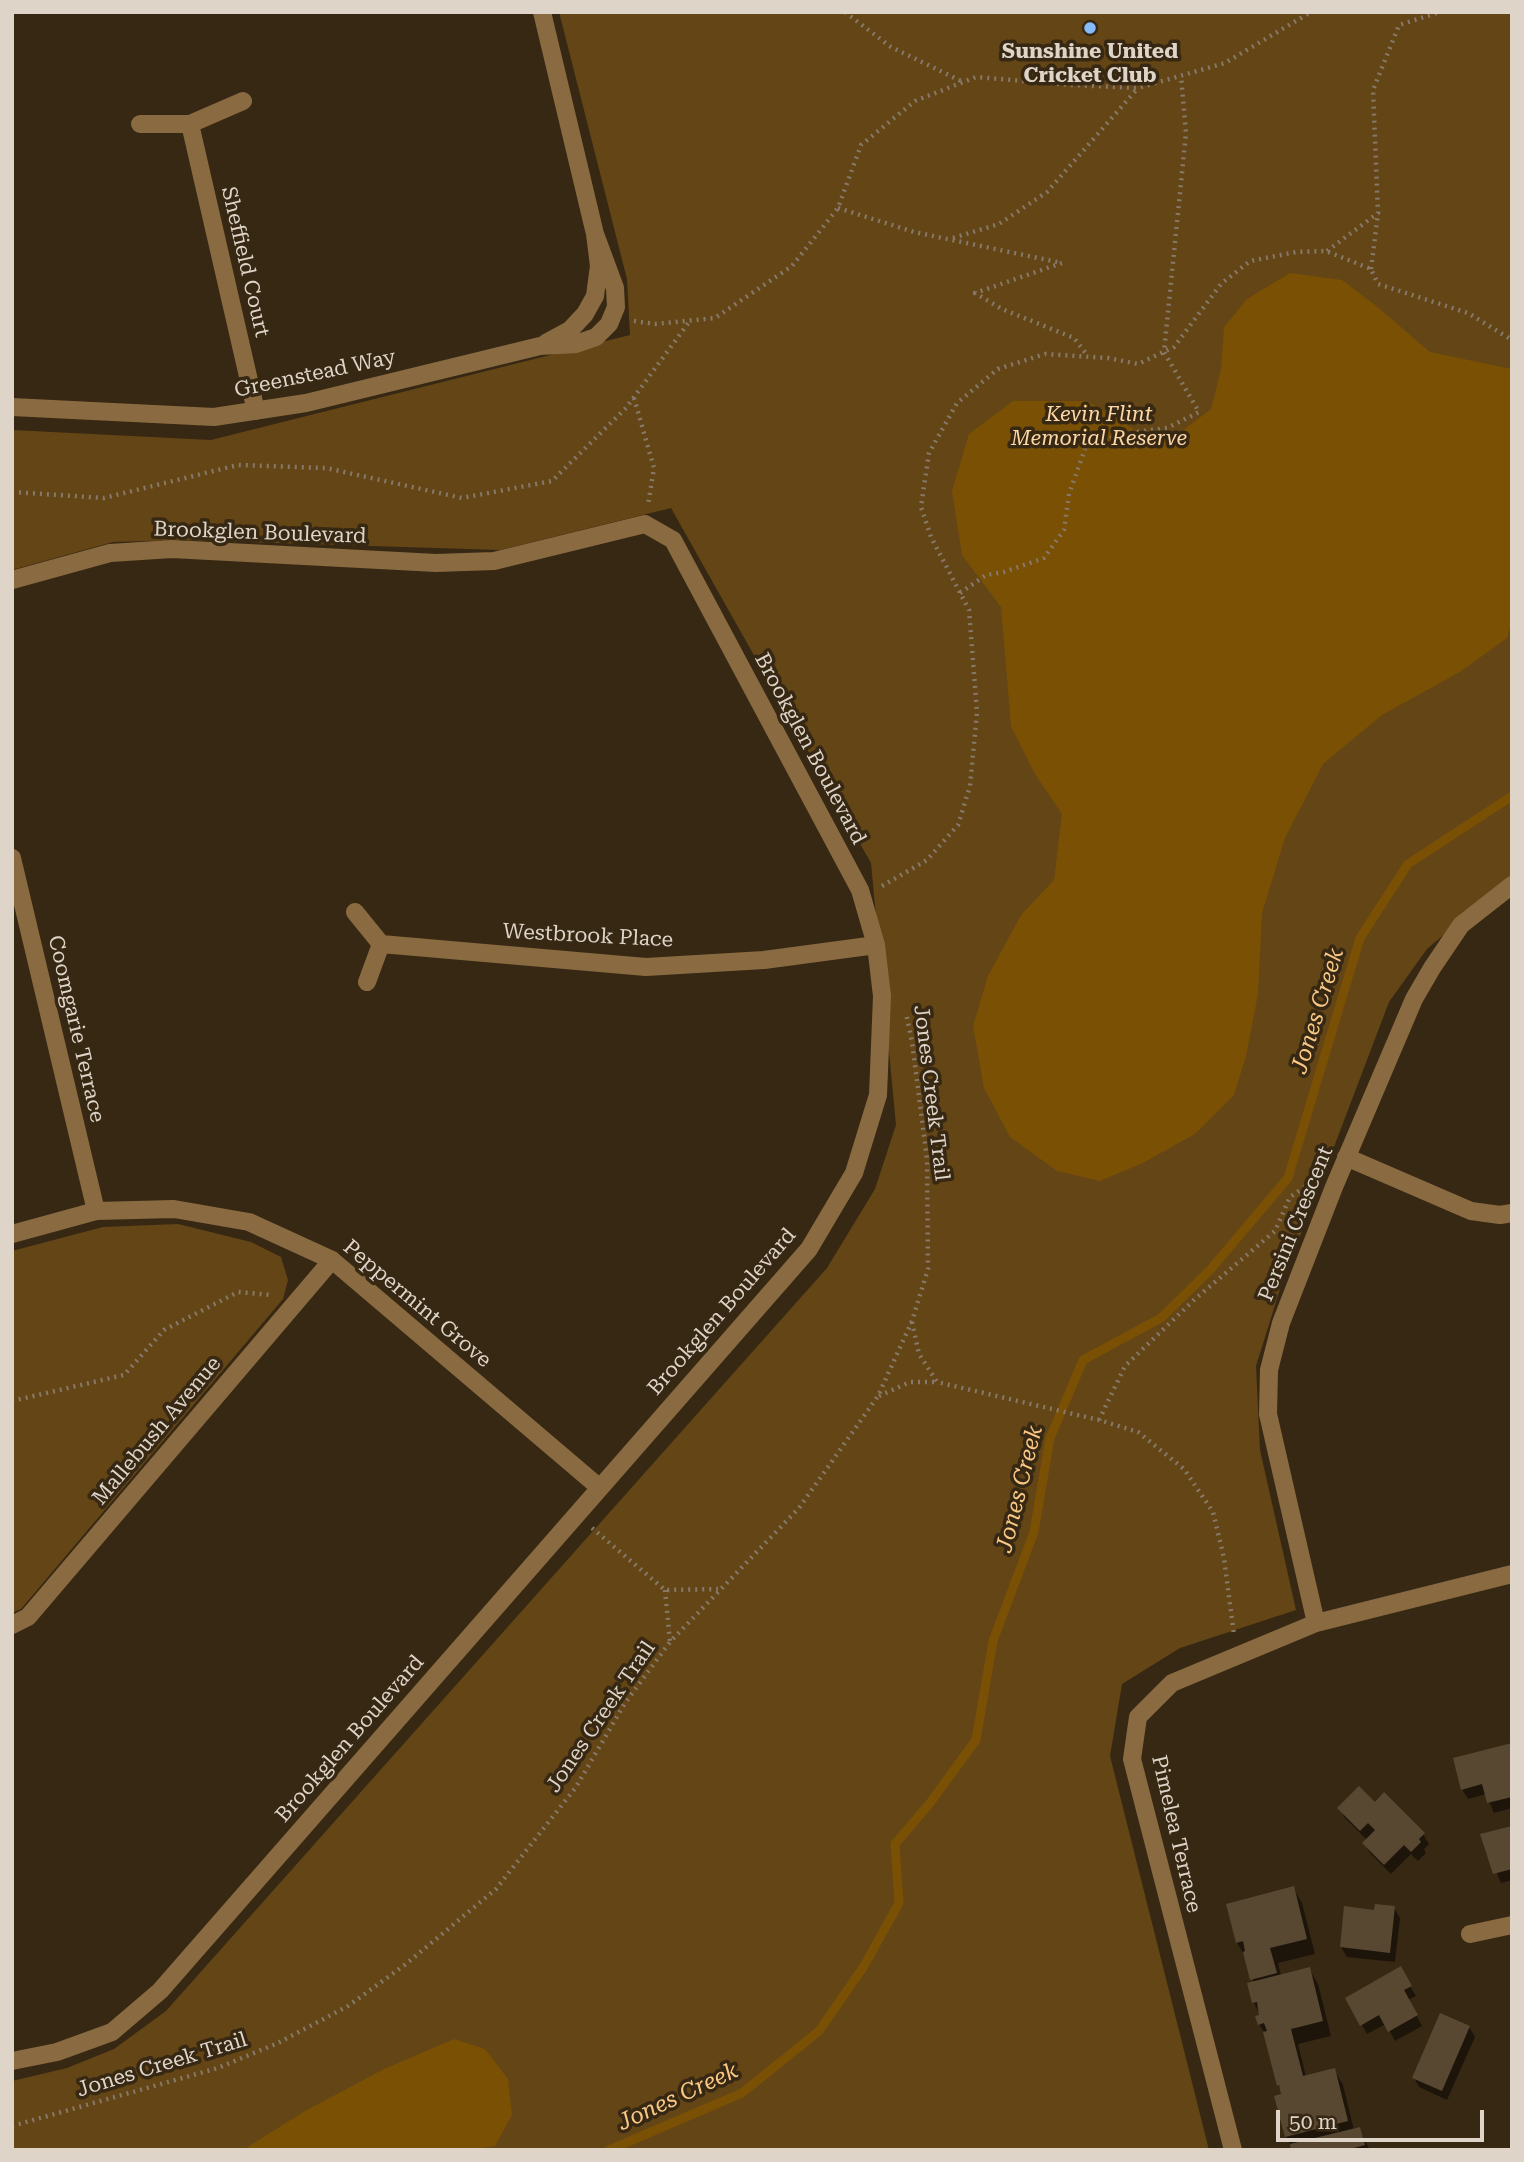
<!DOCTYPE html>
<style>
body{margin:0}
#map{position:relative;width:1524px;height:2162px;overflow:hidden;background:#372814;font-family:"Roboto Serif",serif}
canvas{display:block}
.frame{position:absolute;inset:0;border:14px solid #ded4c8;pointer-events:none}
.scale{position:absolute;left:1276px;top:2110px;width:208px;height:32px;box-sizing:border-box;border:4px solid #ded4c8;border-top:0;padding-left:9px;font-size:21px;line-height:24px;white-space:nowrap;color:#ded4c8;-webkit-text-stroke:5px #372814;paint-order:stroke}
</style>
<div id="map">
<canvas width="1524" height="2162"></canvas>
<div class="frame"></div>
<div class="scale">50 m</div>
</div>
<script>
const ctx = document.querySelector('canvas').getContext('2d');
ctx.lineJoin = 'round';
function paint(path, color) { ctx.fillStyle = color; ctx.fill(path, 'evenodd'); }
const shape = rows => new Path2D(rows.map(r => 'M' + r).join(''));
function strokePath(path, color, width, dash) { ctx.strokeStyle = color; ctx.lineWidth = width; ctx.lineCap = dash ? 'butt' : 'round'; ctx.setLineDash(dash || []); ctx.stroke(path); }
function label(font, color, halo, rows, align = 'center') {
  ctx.font = font + ' "Roboto Serif",serif'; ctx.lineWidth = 7; ctx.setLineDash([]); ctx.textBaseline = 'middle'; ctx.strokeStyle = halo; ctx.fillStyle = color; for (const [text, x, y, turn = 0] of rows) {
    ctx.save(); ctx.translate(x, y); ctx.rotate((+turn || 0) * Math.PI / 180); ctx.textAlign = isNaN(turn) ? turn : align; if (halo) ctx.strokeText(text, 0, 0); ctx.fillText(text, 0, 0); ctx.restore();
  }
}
paint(shape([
 [559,12,1512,12,1512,876,1427,949,1389,1002,1280,1289,1256,1366,1260,1450,1296,1610,1180,1648,1122,1684,1110,1756,1209,2150,12,2150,12,2081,67,2068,114,2049,166,2011,827,1268,875,1189,896,1125,871,863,671,508,500,550,180,540,113,542,12,570,12,430,211,440,630,335,627,279],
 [178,1224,251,1242,281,1257,288,1280,283,1299,21,1609,12,1613,12,1251,103,1227]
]), '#644516');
paint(shape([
 [1290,273,1342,280,1375,305,1430,352,1512,369,1512,620,1507,638,1460,672,1382,715,1323,764,1285,838,1262,913,1258,994,1246,1056,1234,1095,1195,1134,1141,1164,1100,1181,1057,1171,1010,1137,984,1088,973,1026,988,976,1021,915,1054,880,1062,814,1035,774,1011,726,1001,607,962,555,952,491,969,434,1013,401,1087,401,1152,440,1182,431,1211,409,1221,370,1224,327,1247,299],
 [454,2039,485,2049,508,2079,512,2115,495,2146,470,2150,239,2150,246,2148,305,2111,384,2069]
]), '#795004');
paint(shape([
 [1512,1745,1512,1808,1494,1813,1486,1794,1468,1799,1462,1789],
 [1375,1804,1423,1834,1429,1844,1424,1849,1426,1853,1418,1861,1411,1854,1391,1874,1370,1853,1364,1843,1367,1840,1345,1818,1339,1808],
 [1512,1828,1512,1880,1501,1883,1491,1859],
 [1293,1888,1302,1903,1315,1954,1278,1963,1281,1976,1309,1969,1318,1984,1331,2036,1298,2044,1306,2077,1334,2070,1343,2085,1354,2130,1359,2129,1370,2150,1293,2150,1286,2137,1276,2097,1284,2095,1278,2085,1266,2035,1259,2024,1261,2016,1254,2003,1249,1984,1254,1983,1246,1958,1237,1943,1228,1905],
 [1394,1908,1400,1918,1395,1962,1347,1957,1341,1947,1375,1912],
 [1400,1969,1416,1996,1408,2000,1422,2026,1395,2041,1386,2024,1367,2034,1347,1998],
 [1469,2027,1475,2037,1447,2100,1419,2087,1414,2078]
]), '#0007');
strokePath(shape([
 [609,2150,742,2093,819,2031,864,1966,899,1903,895,1844,930,1803,976,1740,993,1641,1034,1532,1050,1438,1083,1360,1161,1318,1210,1270,1288,1178,1360,938,1408,864,1512,796]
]), '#795004', 9);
paint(shape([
 [1512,1743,1512,1797,1487,1803,1482,1784,1461,1790,1453,1758],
 [1359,1786,1375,1802,1384,1792,1425,1833,1419,1839,1421,1842,1411,1852,1404,1845,1384,1865,1362,1843,1375,1830,1368,1823,1360,1831,1337,1808],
 [1512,1826,1512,1869,1493,1874,1480,1834],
 [1294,1886,1307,1939,1270,1948,1277,1973,1250,1980,1243,1952,1245,1951,1243,1941,1236,1943,1226,1904],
 [1375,1904,1395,1906,1390,1953,1340,1947,1344,1906,1374,1910],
 [1401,1966,1412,1986,1404,1990,1418,2015,1388,2032,1379,2015,1360,2026,1345,1998],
 [1310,1967,1323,2021,1291,2029,1303,2076,1335,2068,1348,2121,1285,2137,1274,2096,1281,2094,1279,2085,1277,2086,1263,2032,1267,2031,1264,2023,1258,2025,1255,2016,1259,2015,1257,2002,1252,2003,1247,1983],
 [1440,2013,1470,2026,1442,2091,1412,2078],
 [1360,2127,1365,2145,1346,2150,1291,2150,1290,2144]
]), '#584832');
strokePath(shape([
 [845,12,891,47,963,82],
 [838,208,914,232,1062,263,975,293,1002,309,1074,338,1088,356],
 [953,238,999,224,1047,192,1138,88],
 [1327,251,1378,213,1373,90,1399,25,1440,12],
 [1371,269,1378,214],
 [634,321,655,324,715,318,792,266,838,208,861,145,915,101,976,77,1072,85,1138,88,1225,63,1311,12],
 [634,398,654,468,648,505],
 [12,492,104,498,238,465,326,468,462,498,552,481,626,408,689,322],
 [960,593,986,575,1004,572,1044,558,1064,530,1069,494,1085,449,1121,434,1167,428,1199,412,1164,352,1186,133,1181,76],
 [882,886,927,860,958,825,970,786,977,712,969,610,931,537,921,507,929,453,957,403,998,369,1045,354,1108,358,1138,364,1174,347,1221,284,1250,261,1296,252,1326,251,1371,269,1378,284,1468,313,1512,340],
 [912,1322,919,1354,937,1382,1099,1420,1138,1432,1184,1469,1213,1512,1224,1558,1234,1635],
 [879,1396,910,1382,937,1382],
 [12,1401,124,1375,164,1330,238,1292,272,1295],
 [1099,1420,1125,1366,1194,1300,1275,1231,1290,1197,1311,1183],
 [592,1528,665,1590,718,1589],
 [665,1590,670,1642],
 [12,2126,218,2068,278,2043,348,2006,406,1964,496,1889,576,1787,625,1703,670,1642,799,1508,878,1396,912,1321,928,1269,927,1159,912,1042,906,1013]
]), '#867969', 4.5, [2, 5]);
strokePath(shape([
 [542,12,595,234,599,266,595,296,585,314,570,330,546,343],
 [140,124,190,124,243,101],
 [190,124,256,411],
 [12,407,214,417,306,403,540,346,576,344,596,337,609,324,616,307,615,288,595,234],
 [12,580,110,553,172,549,436,563,494,561,645,524,673,540,860,890,876,945,882,996,878,1095,854,1173,809,1249,160,1991,112,2032,57,2052,12,2061],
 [12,858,96,1211],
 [355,912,381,944,367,982],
 [381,944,646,967,764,960,876,945],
 [1346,1157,1471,1211,1500,1215,1512,1213],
 [12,1234,96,1211,174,1209,249,1222,332,1260,600,1488],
 [1316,1623,1268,1414,1269,1370,1281,1323,1334,1187,1414,999,1432,968,1461,925,1512,885],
 [12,1625,28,1617,332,1260],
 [1470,1934,1512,1925],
 [1233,2150,1132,1759,1138,1717,1172,1683,1316,1623,1512,1574]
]), '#8a6b41', 18);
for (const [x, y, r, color] of [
 [1090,28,7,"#86bbfb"]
]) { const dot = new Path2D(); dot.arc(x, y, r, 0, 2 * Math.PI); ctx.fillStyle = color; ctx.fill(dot); strokePath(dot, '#372814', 2.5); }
label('bold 21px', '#ded4c8', '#372814', [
 ["Sunshine United",1090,52],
 ["Cricket Club",1090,76]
]);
label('21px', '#ded4c8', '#372814', [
 ["Sheffield Court",245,262,77],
 ["Greenstead Way",315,374,-12],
 ["Brookglen Boulevard",260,533,2],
 ["Brookglen Boulevard",810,749,62],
 ["Westbrook Place",588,936,3],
 ["Coomgarie Terrace",76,1029,77],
 ["Jones Creek Trail",931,1093,83],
 ["Persini Crescent",1296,1224,-68],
 ["Peppermint Grove",417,1304,40],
 ["Brookglen Boulevard",722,1312,-49],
 ["Mallebush Avenue",157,1431,-50],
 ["Jones Creek Trail",601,1717,-56],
 ["Brookglen Boulevard",350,1739,-49],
 ["Pimelea Terrace",1176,1834,77],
 ["Jones Creek Trail",162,2065,-17]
]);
label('italic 21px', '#fdd7a6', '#372814', [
 ["Kevin Flint",1099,415],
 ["Memorial Reserve",1099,439]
]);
label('italic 23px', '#fac885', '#372814', [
 ["Jones Creek",1318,1011,-73],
 ["Jones Creek",1020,1489,-76],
 ["Jones Creek",678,2097,-25]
]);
</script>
